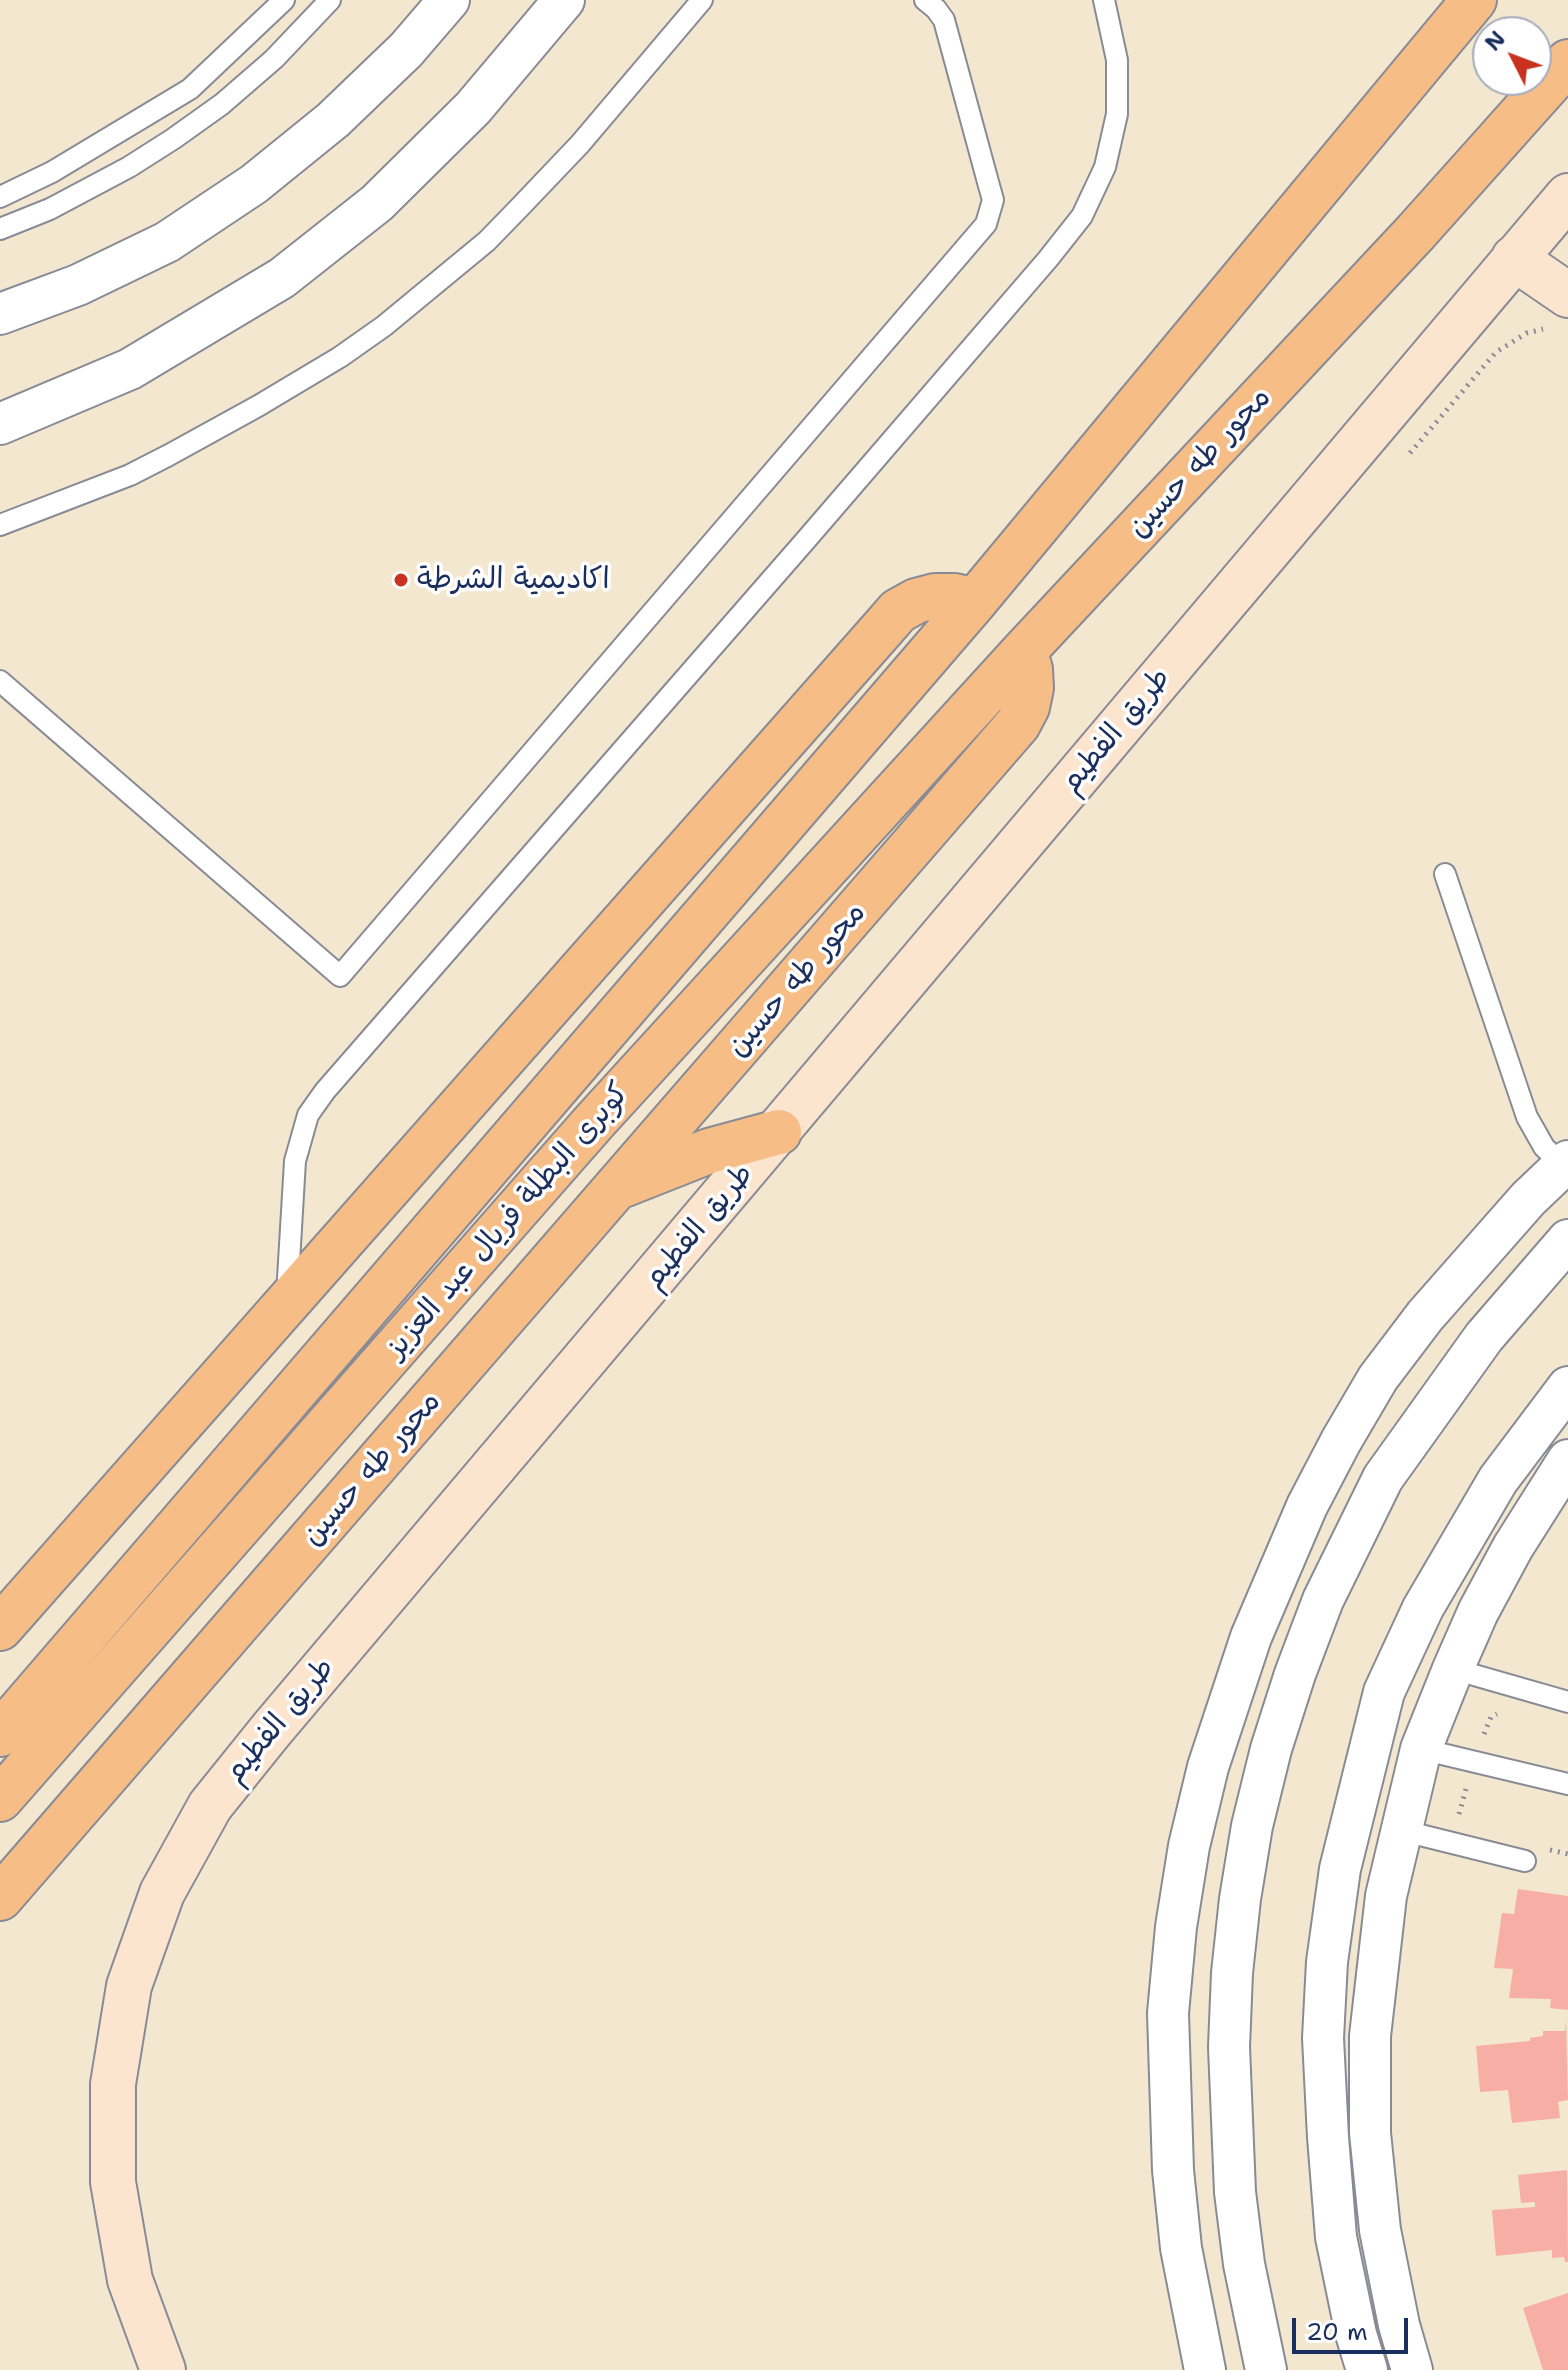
<!DOCTYPE html>
<meta charset="utf-8">
<style>
body{margin:0}
#map{position:relative;width:1568px;height:2370px;overflow:hidden;background:#f4e7cf;font-family:"Shantell Sans",sans-serif}
canvas{display:block}
.north{position:absolute;left:1472px;top:16px;width:80px;height:80px;box-sizing:border-box;background:#fff;border:2px solid #a4acbf;border-radius:50%;rotate:312deg;font-size:22px;font-weight:700;line-height:32px;text-align:center;color:#1b2f5e}
.north::after{content:'';display:block;margin:auto;width:28px;height:36px;background:#c8321e;clip-path:polygon(50% 0,100% 100%,50% 72%,0 100%)}
.scale{position:absolute;left:1292px;top:2318px;width:116px;height:36px;box-sizing:border-box;border:4px solid #1b2f5e;border-top:0;padding-left:10px;font-size:24px;line-height:28px;white-space:nowrap;color:#1b2f5e;-webkit-text-stroke:6px #fff;paint-order:stroke}
</style>
<div id="map">
<canvas width="1568" height="2370"></canvas>
<div class="north">N</div>
<div class="scale">20 m</div>
</div>
<script>
const ctx = document.querySelector('canvas').getContext('2d');
ctx.lineJoin = 'round';
function paint(path, color) { ctx.fillStyle = color; ctx.fill(path, 'evenodd'); }
const shape = rows => new Path2D(rows.map(r => 'M' + r).join(''));
function strokePath(path, color, width, dash) { ctx.strokeStyle = color; ctx.lineWidth = width; ctx.lineCap = dash ? 'butt' : 'round'; ctx.setLineDash(dash || []); ctx.stroke(path); }
function label(font, color, halo, rows, align = 'center') {
  ctx.font = font + ' "Shantell Sans","Playpen Sans Arabic",sans-serif'; ctx.lineWidth = 7; ctx.setLineDash([]); ctx.textBaseline = 'middle'; ctx.strokeStyle = halo; ctx.fillStyle = color; for (const [text, x, y, turn = 0] of rows) {
    ctx.save(); ctx.translate(x, y); ctx.rotate((+turn || 0) * Math.PI / 180); ctx.textAlign = isNaN(turn) ? turn : align; if (halo) ctx.strokeText(text, 0, 0); ctx.fillText(text, 0, 0); ctx.restore();
  }
}
paint(shape([
 [1518,1889,1568,1896,1568,2010,1550,2008,1551,1999,1509,1998,1513,1969,1494,1968,1502,1913,1514,1914],
 [1566,2021,1568,2100,1558,2102,1560,2118,1512,2123,1508,2090,1480,2092,1476,2046,1530,2041,1530,2038,1543,2036,1543,2031,1565,2031],
 [1567,2170,1568,2262,1565,2262,1564,2257,1552,2258,1552,2250,1496,2256,1492,2210,1535,2207,1535,2202,1521,2203,1518,2175],
 [1568,2293,1568,2370,1543,2370,1523,2308]
]), '#f7aea5');
const lane = shape([
 [0,197,52,172,190,89,284,0],
 [0,229,50,209,129,167,173,139,222,104,274,59,330,0],
 [0,525,130,475,169,455,258,406,340,357,384,326,487,241,520,207,580,144,702,0],
 [0,681,340,976,986,224,993,200,988,182,944,20,936,9,925,0],
 [1445,874,1527,1117,1544,1147,1563,1166],
 [287,1295,295,1161,308,1115,325,1091,805,541,1048,259,1082,216,1105,167,1117,114,1117,60,1104,0],
 [1453,1669,1568,1702],
 [1421,1749,1568,1784],
 [1400,1830,1525,1861]
]);
const street = shape([
 [0,314,78,285,167,242,254,184,333,120,406,50,449,0],
 [0,424,130,369,282,278,377,203,473,108,564,0],
 [1205,2370,1181,2248,1173,2170,1168,2013,1176,1927,1189,1846,1208,1767,1251,1637,1307,1506,1341,1441,1378,1378,1425,1316,1528,1199,1568,1161],
 [1266,2370,1244,2264,1235,2192,1229,2047,1232,1973,1240,1899,1252,1826,1271,1749,1295,1674,1323,1600,1383,1478,1484,1337,1568,1240],
 [1367,2370,1356,2334,1336,2237,1328,2137,1323,2038,1327,1962,1340,1869,1384,1692,1423,1608,1498,1480,1568,1387],
 [1412,2370,1399,2325,1380,2230,1370,2133,1370,2036,1386,1896,1421,1749,1453,1669,1478,1612,1513,1547,1568,1460]
]);
const secondary = shape([
 [1514,258,1568,295],
 [163,2370,130,2280,113,2182,113,2084,129,1986,162,1893,210,1806,272,1729,1568,196]
]);
const primary = shape([
 [623,1185,709,1151,779,1132],
 [0,1628,885,626,898,611,916,601,935,596,955,596,975,601],
 [0,1734,975,601,1474,0],
 [0,1799,594,1122,1024,651,1416,232,1568,62],
 [0,1898,1018,724,1027,707,1031,688,1030,669,1024,651]
]);
strokePath(lane, '#888b96', 24);
strokePath(street, '#888b96', 44);
strokePath(secondary, '#888b96', 48);
strokePath(primary, '#888b96', 48);
strokePath(shape([
 [1410,453,1496,352,1527,333,1543,329],
 [1484,1734,1491,1717,1497,1714],
 [1459,1814,1466,1789],
 [1550,1850,1568,1854]
]), '#888b96', 5, [2, 6]);
strokePath(lane, '#fff', 20);
strokePath(street, '#fff', 40);
strokePath(secondary, '#fbe5cf', 44);
strokePath(primary, '#f6be86', 44);
for (const [x, y, r, color] of [
 [401,580,8,"#c8321e"]
]) { const dot = new Path2D(); dot.arc(x, y, r, 0, 2 * Math.PI); ctx.fillStyle = color; ctx.fill(dot); strokePath(dot, '#fff', 3); }
label('30px', '#1b2f5e', '#fff', [
 ["محور طه حسين",1200,463,-47],
 ["طريق الفطيم",1116,731,-50],
 ["محور طه حسين",797,980,-49],
 ["كوبرى البطلة فريال عبد العزيز",508,1221,-49],
 ["طريق الفطيم",699,1227,-50],
 ["محور طه حسين",372,1469,-49],
 ["طريق الفطيم",280,1721,-50]
]);
label('30px', '#1b2f5e', '#fff', [
 ["اكاديمية الشرطة",417,580]
], 'left');
</script>
